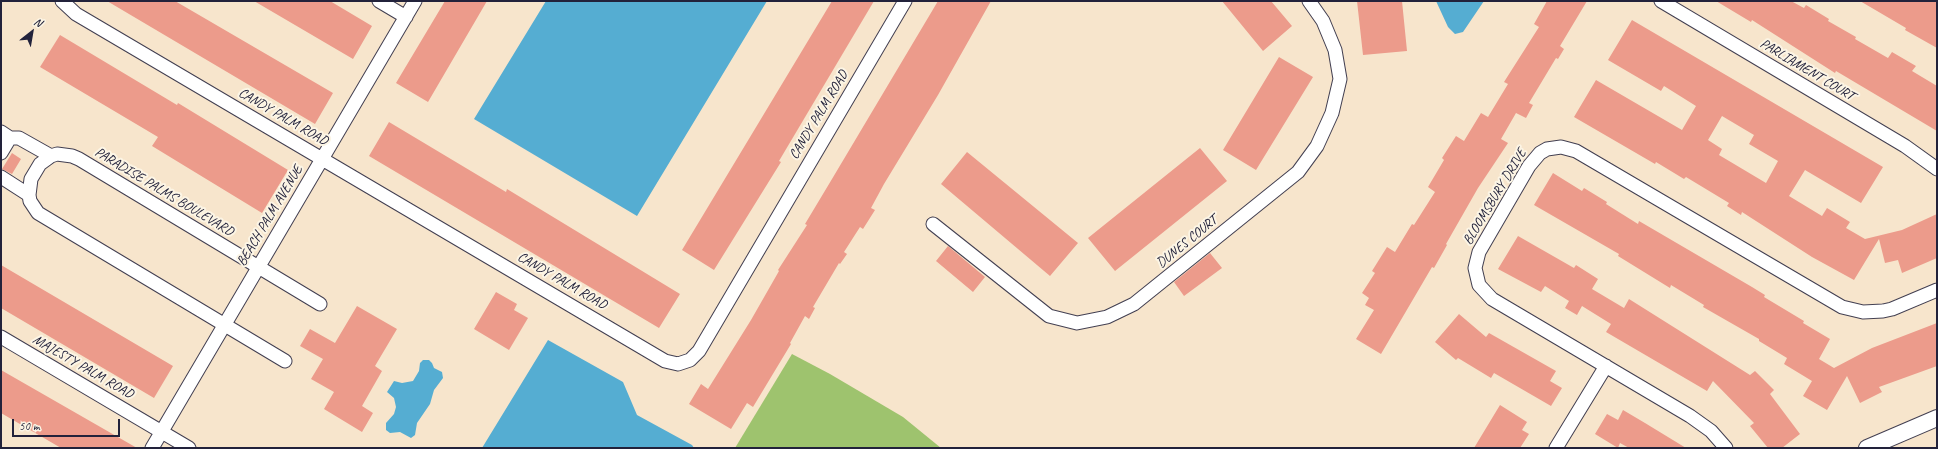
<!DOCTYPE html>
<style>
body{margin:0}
#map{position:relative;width:1938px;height:449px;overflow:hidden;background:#f7e5cc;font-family:Caveat,sans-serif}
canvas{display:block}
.frame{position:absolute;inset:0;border:2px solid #22223b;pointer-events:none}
.north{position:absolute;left:12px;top:12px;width:40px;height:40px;-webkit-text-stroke:3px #fcf5e5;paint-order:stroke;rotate:31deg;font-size:11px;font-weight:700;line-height:16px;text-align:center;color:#22223b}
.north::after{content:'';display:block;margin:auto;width:14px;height:18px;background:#22223b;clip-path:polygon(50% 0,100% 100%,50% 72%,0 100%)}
.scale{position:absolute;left:12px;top:419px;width:108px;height:18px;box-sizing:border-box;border:2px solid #22223b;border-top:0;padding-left:5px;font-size:12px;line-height:14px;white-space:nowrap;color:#22223b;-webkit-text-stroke:3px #fcf5e5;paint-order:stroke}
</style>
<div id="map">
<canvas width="1938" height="449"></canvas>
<div class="frame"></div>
<div class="north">N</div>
<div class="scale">50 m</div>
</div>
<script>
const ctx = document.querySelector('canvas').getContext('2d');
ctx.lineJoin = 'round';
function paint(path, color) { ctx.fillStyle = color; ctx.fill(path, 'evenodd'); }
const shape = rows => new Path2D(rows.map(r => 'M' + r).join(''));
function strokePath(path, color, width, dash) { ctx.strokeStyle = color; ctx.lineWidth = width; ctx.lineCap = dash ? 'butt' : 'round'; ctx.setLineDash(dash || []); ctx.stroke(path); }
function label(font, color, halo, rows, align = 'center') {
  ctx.font = font + ' Caveat,sans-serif'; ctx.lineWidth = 4; ctx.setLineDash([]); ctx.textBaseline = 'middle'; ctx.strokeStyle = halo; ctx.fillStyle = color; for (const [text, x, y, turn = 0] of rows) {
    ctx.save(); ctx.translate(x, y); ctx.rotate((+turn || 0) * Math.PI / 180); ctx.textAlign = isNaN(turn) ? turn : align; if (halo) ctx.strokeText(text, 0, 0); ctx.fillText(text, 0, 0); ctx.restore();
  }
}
paint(shape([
 [792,354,830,374,903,417,941,448,735,448]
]), '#9ec36e');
paint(shape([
 [546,1,767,1,637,216,474,119],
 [1436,1,1484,1,1463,32,1455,34,1448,27],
 [548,340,623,382,637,415,692,445,694,448,482,448],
 [423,360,429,360,432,363,434,368,442,372,443,378,434,390,430,404,417,423,415,435,411,438,400,432,390,433,386,430,386,423,394,414,396,407,394,398,387,392,394,381,402,383,413,381,419,371,420,363]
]), '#55add2');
paint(shape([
 [107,1,175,1,333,93,315,124],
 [254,1,330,1,372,26,353,59],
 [445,1,487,1,428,102,396,83],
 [832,1,874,1,779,161,781,162,714,270,682,250],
 [938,1,991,1,938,95,884,184,871,208,875,210,863,229,860,227,844,252,847,254,840,264,839,263,813,307,815,308,809,319,805,316,790,343,791,344,753,407,747,403,731,429,689,404,701,384,708,389,751,320,779,271,778,270,807,225,805,224,832,179],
 [1222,1,1271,1,1292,26,1263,51],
 [1357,1,1402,1,1407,51,1363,55],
 [1547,1,1587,1,1560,46,1564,49,1558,59,1556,58,1529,103,1533,105,1526,118,1516,113,1501,139,1508,143,1478,188,1446,244,1447,245,1434,268,1432,267,1381,354,1356,339,1374,310,1365,305,1369,298,1362,293,1375,273,1372,271,1387,247,1395,252,1412,224,1414,225,1435,192,1428,187,1444,160,1442,158,1456,136,1464,141,1481,113,1488,117,1508,84,1504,82,1539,27,1534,24],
 [1716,1,1791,1,1804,8,1806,5,1829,19,1828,21,1856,37,1855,39,1888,58,1892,52,1916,66,1912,71,1937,86,1937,131,1836,71,1835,73,1752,20,1751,22],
 [1860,1,1937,1,1937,48,1905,30,1906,28],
 [1632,20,1883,167,1861,203,1805,170,1789,196,1822,216,1827,208,1850,222,1846,228,1865,239,1902,230,1937,214,1937,258,1902,273,1898,260,1885,263,1879,239,1854,280,1812,257,1742,212,1741,215,1727,206,1729,203,1686,177,1684,179,1656,162,1655,164,1574,117,1596,80,1682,130,1696,106,1664,86,1661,91,1608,60],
 [1722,116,1754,135,1749,144,1778,161,1766,183,1719,155,1722,149,1708,140],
 [60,35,177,105,178,103,288,170,262,213,152,146,158,137,40,67],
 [1279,57,1313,77,1256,170,1223,150],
 [389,122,506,192,507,189,680,294,659,328,369,156],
 [1200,148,1227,181,1115,271,1088,238],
 [967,152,1078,243,1050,276,941,184],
 [12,153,21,159,12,174,2,169],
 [1553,173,1582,191,1584,188,1607,202,1606,204,1638,224,1639,221,1752,287,1765,295,1764,297,1804,321,1803,323,1830,339,1819,359,1834,368,1872,348,1937,323,1937,366,1879,387,1882,392,1860,403,1847,376,1827,410,1803,396,1812,381,1784,364,1787,358,1759,341,1759,339,1703,307,1704,305,1671,285,1670,288,1618,256,1619,254,1534,205],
 [1518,236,1574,268,1576,265,1598,279,1592,289,1624,308,1629,299,1750,375,1755,371,1774,390,1770,394,1800,434,1782,448,1768,448,1750,426,1754,423,1713,381,1707,391,1606,332,1611,324,1582,306,1577,315,1565,308,1569,301,1545,286,1541,292,1498,269],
 [948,246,985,277,973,292,936,261],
 [1210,253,1222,268,1184,296,1174,282],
 [1,265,173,366,154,398,1,308],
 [496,292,517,304,514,310,528,318,509,350,474,329],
 [357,306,397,329,375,366,382,371,362,406,373,413,362,432,324,409,334,392,311,379,323,359,300,346,310,329,335,343],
 [1459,314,1486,337,1489,333,1556,371,1550,381,1562,388,1551,406,1494,373,1491,378,1458,358,1456,360,1435,342],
 [1,370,137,448,61,448,1,413],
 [1500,405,1527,422,1522,430,1529,434,1520,448,1474,448],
 [1623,410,1645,423,1686,448,1629,448,1620,443,1618,448,1595,434,1607,414,1618,420]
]), '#ec9b8b');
const minor = shape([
 [62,1,76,14,665,361,678,364,690,360,699,351,905,1],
 [379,1,406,17],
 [1661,1,1905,146,1937,169],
 [1,132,10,138,19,138,51,156],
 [1,153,10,138],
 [1,177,29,195],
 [933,224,1049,316,1077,323,1107,317,1134,304,1298,172,1317,146,1332,113,1340,79,1335,50,1323,21,1309,1],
 [1,337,189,448],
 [285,361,38,213,30,201,29,195,31,179,40,164,51,156,57,154,72,156,79,159,320,304],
 [152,448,415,1],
 [1556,448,1606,366],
 [1726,448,1711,431,1690,416,1492,299,1479,285,1475,268,1479,252,1529,166,1540,153,1547,149,1561,147,1576,151,1842,307,1863,312,1883,311,1892,309,1937,290]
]);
const tertiary = shape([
 [1867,448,1937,418]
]);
strokePath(minor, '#423f51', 15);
strokePath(tertiary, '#423f51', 18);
strokePath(minor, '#fff', 13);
strokePath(tertiary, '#fff', 16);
label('14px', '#22223b', '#fcf5e5', [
 ["PARLIAMENT COURT",1807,70,31],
 ["CANDY PALM ROAD",819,115,-59],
 ["CANDY PALM ROAD",283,117,30],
 ["PARADISE PALMS BOULEVARD",164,192,31],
 ["BLOOMSBURY DRIVE",1495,197,-59],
 ["BEACH PALM AVENUE",270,216,-59],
 ["DUNES COURT",1187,242,-39],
 ["CANDY PALM ROAD",562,281,30],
 ["MAJESTY PALM ROAD",83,367,30]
]);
</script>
